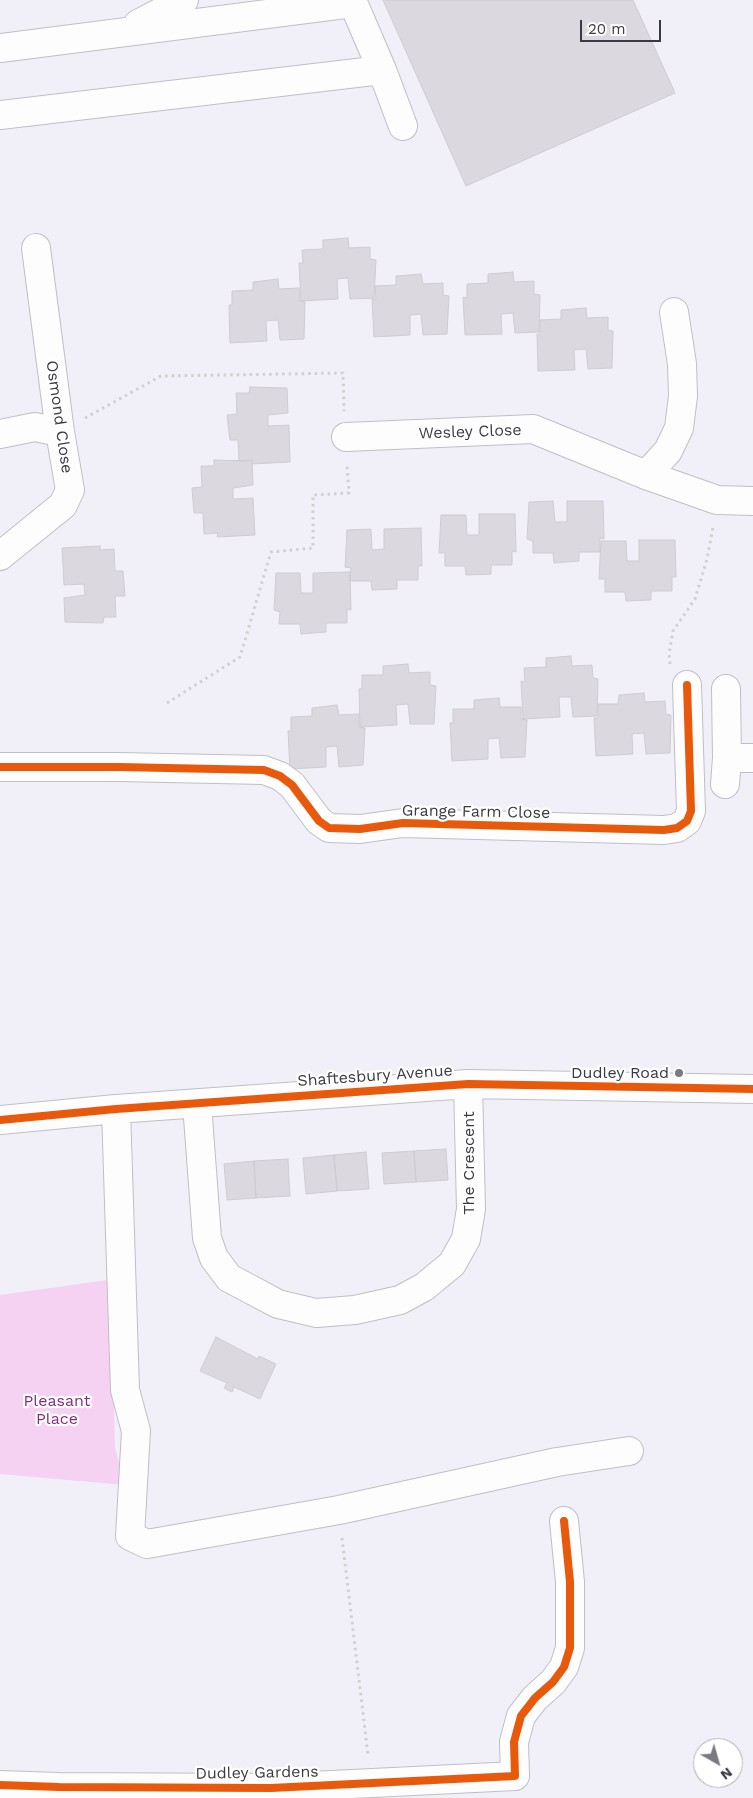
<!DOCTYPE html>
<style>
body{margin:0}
#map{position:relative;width:753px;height:1798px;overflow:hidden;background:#f1f0f8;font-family:"Work Sans",sans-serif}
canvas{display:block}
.north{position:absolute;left:693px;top:1738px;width:50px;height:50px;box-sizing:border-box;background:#fff;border:1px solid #b1b0b3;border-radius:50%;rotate:142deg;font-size:14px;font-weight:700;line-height:20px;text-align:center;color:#3b3941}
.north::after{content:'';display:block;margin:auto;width:18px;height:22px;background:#7b7981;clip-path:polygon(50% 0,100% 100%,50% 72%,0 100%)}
.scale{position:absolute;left:580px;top:20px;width:81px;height:22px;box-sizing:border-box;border:2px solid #3b3941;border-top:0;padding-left:6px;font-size:15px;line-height:18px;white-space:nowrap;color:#3b3941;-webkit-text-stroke:4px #fff;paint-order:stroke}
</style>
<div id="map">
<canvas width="753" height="1798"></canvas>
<div class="north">N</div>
<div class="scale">20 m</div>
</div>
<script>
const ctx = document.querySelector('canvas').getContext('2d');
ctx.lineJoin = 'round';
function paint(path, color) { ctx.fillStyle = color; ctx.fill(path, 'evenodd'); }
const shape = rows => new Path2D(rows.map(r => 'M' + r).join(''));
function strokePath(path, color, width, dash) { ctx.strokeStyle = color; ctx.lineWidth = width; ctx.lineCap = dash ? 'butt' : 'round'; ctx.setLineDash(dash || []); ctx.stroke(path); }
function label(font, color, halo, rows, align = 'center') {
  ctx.font = font + ' "Work Sans",sans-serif'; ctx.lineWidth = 4.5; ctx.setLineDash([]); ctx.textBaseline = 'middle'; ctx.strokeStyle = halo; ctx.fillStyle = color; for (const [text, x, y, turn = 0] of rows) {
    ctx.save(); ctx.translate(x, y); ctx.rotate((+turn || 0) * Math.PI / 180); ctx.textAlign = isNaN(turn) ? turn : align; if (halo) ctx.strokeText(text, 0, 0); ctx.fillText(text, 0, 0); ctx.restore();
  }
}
paint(shape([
 [115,1279,109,1320,113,1373,115,1448,125,1485,0,1474,0,1295]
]), '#f5d2f1');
const building = shape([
 [383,0,633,0,675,93,466,186,383,0],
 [348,238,349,248,370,247,370,259,376,260,374,298,350,299,348,278,337,279,338,299,301,301,299,263,303,263,302,250,323,249,323,240,348,238],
 [513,272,514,282,534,281,534,294,540,295,539,332,515,333,513,313,501,314,502,334,465,335,463,297,467,298,467,284,488,283,488,274,513,272],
 [421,274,423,284,443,283,443,295,449,296,447,334,423,335,421,314,410,315,410,335,374,337,372,299,376,299,375,286,396,285,396,276,421,274],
 [278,279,279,289,299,288,300,301,305,302,304,339,280,340,278,320,266,321,267,341,230,343,229,305,232,305,232,291,253,290,253,282,278,279],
 [586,308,587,318,608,317,608,330,613,331,612,368,588,369,586,349,574,350,575,370,538,371,537,334,540,334,540,320,561,319,561,310,586,308],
 [250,387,287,388,288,413,268,415,268,426,289,425,290,462,252,464,253,460,239,461,238,440,230,440,227,415,237,414,236,393,249,393,250,387],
 [214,460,252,461,253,485,233,488,233,499,253,498,255,535,217,537,218,533,204,534,203,513,194,513,192,488,202,487,201,466,214,466,214,460],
 [553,501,555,522,567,522,567,501,603,501,604,539,600,538,600,552,579,552,579,561,554,563,553,553,533,553,533,541,527,539,529,502,553,501],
 [479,514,515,514,516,552,512,551,512,565,491,565,491,574,466,575,465,566,445,566,445,553,439,553,441,515,466,515,467,535,479,535,479,514],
 [421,528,422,566,418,566,418,580,397,580,397,589,372,590,371,581,350,581,351,568,345,567,347,530,371,529,372,550,384,549,384,529,421,528],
 [639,540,675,540,676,577,672,577,672,591,651,591,651,600,626,601,625,592,605,592,605,579,599,579,601,541,626,541,627,561,639,561,639,540],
 [100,546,100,550,114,549,115,571,123,571,125,596,115,596,116,617,104,617,103,623,65,622,64,598,85,595,84,584,64,585,62,548,100,546],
 [350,572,351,610,347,609,347,623,326,623,326,632,301,634,300,624,279,624,280,612,274,610,276,573,300,573,301,593,313,593,313,573,350,572],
 [571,656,572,666,592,665,593,678,598,679,597,716,573,717,571,697,559,697,560,717,523,719,521,681,525,682,524,668,546,667,546,658,571,656],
 [408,664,409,673,430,672,430,685,436,686,434,724,410,724,408,704,396,705,397,725,360,727,359,689,362,689,362,675,383,675,383,666,408,664],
 [644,693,645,702,665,701,666,714,671,715,670,753,646,754,644,733,632,734,633,754,596,756,594,718,598,718,598,704,618,704,619,695,644,693],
 [499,698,500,707,521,707,521,719,527,720,525,757,501,758,499,738,488,739,488,759,452,761,450,723,453,723,453,709,474,709,474,700,499,698],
 [337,705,339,715,359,714,359,727,365,728,363,765,339,767,337,746,326,747,326,767,290,769,288,731,291,731,291,717,312,716,312,708,337,705],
 [446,1149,448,1180,416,1182,414,1151,446,1149],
 [414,1151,416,1182,384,1184,382,1153,414,1151],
 [366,1152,369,1189,337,1191,334,1155,366,1152],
 [334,1155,337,1191,306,1194,303,1158,334,1155],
 [288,1159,290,1196,256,1198,254,1161,288,1159],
 [254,1161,256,1198,227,1200,224,1164,254,1161],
 [216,1337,258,1359,259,1356,276,1364,260,1399,234,1387,232,1392,224,1388,227,1383,200,1371,216,1337]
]);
paint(building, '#dbd9df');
strokePath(building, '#ceccd3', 1);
const minor = shape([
 [352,0,382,70,403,126],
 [138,24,184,0],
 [0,48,353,3],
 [0,115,382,70],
 [0,434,35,427,60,432],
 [346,437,533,429,646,475,717,500,753,501],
 [646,475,668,451,679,428,683,396,682,364,674,312],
 [0,556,63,505,70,490,60,432,36,248],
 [727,758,753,758],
 [0,767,119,767,264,770,280,776,292,785,319,821,329,828,360,829,403,823,664,830,677,828,687,821,691,811,687,685],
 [725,784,727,758,726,689],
 [197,1104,207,1238,214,1258,229,1278,248,1288,278,1304,316,1313,355,1310,400,1300,424,1287,452,1264,466,1239,471,1209,468,1084],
 [116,1109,125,1390,136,1431,130,1536,147,1544,339,1510,557,1462,629,1451],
 [0,1120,116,1109,468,1084,753,1089],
 [0,1785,59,1787,271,1788,515,1776,514,1742,521,1716,535,1698,553,1682,564,1667,570,1648,570,1582,564,1521]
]);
strokePath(minor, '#c0bec5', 30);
strokePath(shape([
 [85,418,161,376,343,373,344,411],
 [670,664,669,654,673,631,695,599,707,559,713,527],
 [167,703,240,657,271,552,313,548,313,495,349,493,347,465],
 [342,1538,368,1755]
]), '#d0d0d2', 3, [2.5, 4]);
strokePath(minor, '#fdfdfe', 28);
strokePath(shape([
 [0,767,119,767,264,770,280,776,292,785,319,821,329,828,360,829,403,823,664,830,677,828,687,821,691,811,687,685],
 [0,1120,116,1109,468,1084,753,1089],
 [0,1785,59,1787,271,1788,515,1776,514,1742,521,1716,535,1698,553,1682,564,1667,570,1648,570,1582,564,1521]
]), '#e8590c', 8);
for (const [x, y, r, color] of [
 [679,1073,5,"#7b7981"]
]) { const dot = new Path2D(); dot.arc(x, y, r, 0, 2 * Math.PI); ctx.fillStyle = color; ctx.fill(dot); strokePath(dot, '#fff', 2); }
label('16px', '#3b3941', '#fff', [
 ["Osmond Close",59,417,82],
 ["Wesley Close",470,432,-2],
 ["Grange Farm Close",476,812,1],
 ["Shaftesbury Avenue",375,1076,-4],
 ["The Crescent",469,1163,-90],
 ["Dudley Gardens",257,1773,-1]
]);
label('16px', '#3b3941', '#fff', [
 ["Dudley Road",669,1073]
], 'right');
label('16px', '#872c7c', '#fff', [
 ["Pleasant",57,1401],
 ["Place",57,1419]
]);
</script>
